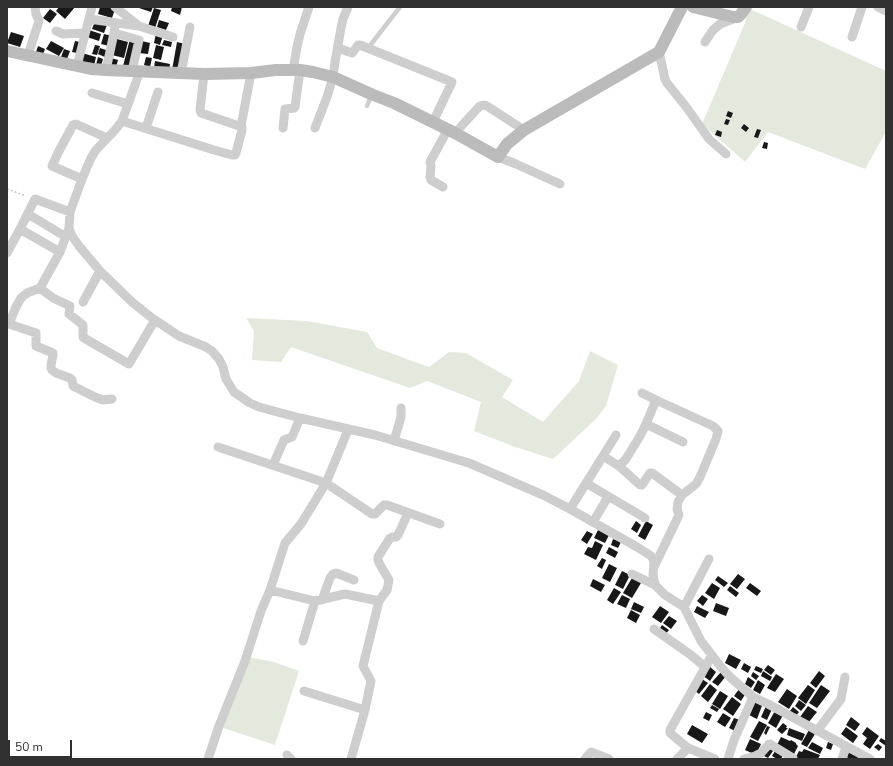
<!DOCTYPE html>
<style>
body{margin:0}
#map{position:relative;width:893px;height:766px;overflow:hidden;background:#fff;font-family:"Nunito Sans",sans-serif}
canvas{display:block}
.frame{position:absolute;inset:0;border:8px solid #313131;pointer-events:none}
.scale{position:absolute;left:8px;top:740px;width:64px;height:18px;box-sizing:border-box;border:2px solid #313131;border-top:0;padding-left:5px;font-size:12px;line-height:14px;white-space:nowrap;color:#313131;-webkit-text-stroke:3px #fff;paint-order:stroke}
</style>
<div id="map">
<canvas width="893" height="766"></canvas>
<div class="frame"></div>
<div class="scale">50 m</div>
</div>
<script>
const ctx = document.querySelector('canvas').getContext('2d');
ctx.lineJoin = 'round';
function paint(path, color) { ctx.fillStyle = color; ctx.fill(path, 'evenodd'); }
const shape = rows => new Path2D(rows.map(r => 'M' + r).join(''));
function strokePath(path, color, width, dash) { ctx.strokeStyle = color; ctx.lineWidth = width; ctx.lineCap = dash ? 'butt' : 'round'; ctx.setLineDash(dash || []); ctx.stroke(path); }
paint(shape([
 [748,8,886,71,886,132,865,169,768,132,745,162,702,124,745,23],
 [246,318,307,321,367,332,377,348,429,367,449,352,466,353,513,380,502,397,543,422,579,381,590,351,618,365,606,406,597,418,553,459,515,447,474,431,481,402,427,381,410,388,291,347,281,362,252,360,254,331],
 [248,657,274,662,299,671,275,745,223,728,242,672]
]), '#e4e9de');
paint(shape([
 [59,7,75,7,65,19,56,11],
 [100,7,106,7,115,9,112,18,98,14],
 [139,7,153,7,151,12,139,8],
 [172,7,182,7,180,15,171,11],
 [154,8,161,10,155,28,148,26],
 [50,9,57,14,50,23,43,18],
 [159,20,169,23,166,30,157,27],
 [95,21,107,25,104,33,92,29],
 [89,30,101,34,99,41,87,37],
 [11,32,24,36,20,47,7,43],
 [156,33,163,35,160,45,154,43],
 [104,34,112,36,109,46,101,44],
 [117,39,128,42,124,58,112,55],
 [130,39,138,41,131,68,123,66],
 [164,40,172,42,171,47,162,45],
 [51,41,64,48,59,56,46,49],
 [75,41,80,42,77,53,72,52],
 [142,41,150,43,148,54,139,53],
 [177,42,185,44,180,72,172,70],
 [95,45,100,46,97,55,92,54],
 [156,45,164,47,161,60,153,58],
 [38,46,45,49,42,57,35,55],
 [100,48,109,51,107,58,98,54],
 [64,49,70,51,67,59,61,57],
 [82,53,96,57,94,66,79,62],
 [98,57,103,59,101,66,96,65],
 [146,57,152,58,150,67,144,65],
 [111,58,118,60,116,67,109,66],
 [155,61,170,64,169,71,154,68],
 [728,111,733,113,731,118,726,116],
 [726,119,730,120,728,125,724,124],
 [744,124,749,128,746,132,741,128],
 [757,129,761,130,758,138,754,137],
 [717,130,722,132,721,137,715,135],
 [764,142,768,143,767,149,762,148],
 [636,521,641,525,637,533,631,529],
 [646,521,653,525,645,540,638,536],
 [598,530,609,535,605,543,594,538],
 [587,531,593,534,587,544,581,540],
 [613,539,621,542,618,548,611,545],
 [595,541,603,545,596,560,584,554,588,547,592,548],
 [609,547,618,552,615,558,606,553],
 [602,558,606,560,602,569,597,566],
 [609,564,617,568,610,582,602,578],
 [622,571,630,575,623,589,615,585],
 [738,574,745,579,737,589,730,584],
 [718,576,728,583,724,587,715,580],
 [632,578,641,583,632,598,623,593],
 [593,579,605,585,601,592,590,586],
 [712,583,720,588,714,599,705,593],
 [750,583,761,591,757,596,746,588],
 [730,586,739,593,736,597,727,590],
 [614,588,621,592,613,604,607,600],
 [622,595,630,599,626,608,617,604],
 [702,595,708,599,703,606,697,601],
 [634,602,644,607,641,613,631,609],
 [716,603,729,608,726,616,713,611],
 [660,606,669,612,661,623,652,617],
 [697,606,709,612,705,618,694,612],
 [631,610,640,615,636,623,627,618],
 [669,616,677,621,671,629,663,623],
 [662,625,669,630,665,635,659,630],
 [729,654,741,660,736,669,725,663],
 [744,663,751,667,748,673,741,669],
 [768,665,775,670,771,675,764,670],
 [709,666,716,672,710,681,702,675],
 [756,666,763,669,761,673,754,670],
 [763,671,772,677,770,681,761,676],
 [819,671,825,676,816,688,810,683],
 [721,672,726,676,718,686,712,682],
 [753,672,759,676,756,680,751,676],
 [776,674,784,679,775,692,767,688,774,677,774,678,774,677],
 [748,677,755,682,751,688,745,684],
 [702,679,708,683,699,694,694,690],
 [758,680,765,685,760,694,753,690],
 [710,684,717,690,708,702,701,696],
 [808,685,815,690,806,704,798,698],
 [821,685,830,691,817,708,809,703],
 [739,689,746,693,741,701,734,696],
 [787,689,797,696,789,709,778,702],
 [720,691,728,696,720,709,712,704],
 [732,697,741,704,733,716,723,709],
 [753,699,763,703,757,719,747,714],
 [799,700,806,705,801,711,795,706],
 [712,705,719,709,717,712,710,708],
 [766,706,772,709,767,720,761,717],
 [808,706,817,712,808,723,800,717],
 [793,707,799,712,796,716,790,711],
 [775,711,783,715,776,728,768,723],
 [706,712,712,715,709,721,703,718],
 [723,713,731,718,725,727,717,722],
 [851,717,860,724,855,731,846,725],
 [734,718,740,720,735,731,729,728],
 [759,721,767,725,758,741,750,737],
 [783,723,787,726,786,728,788,728,782,734,777,730],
 [692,725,708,734,702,743,687,734],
 [767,726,770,727,766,735,764,733],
 [846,727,858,736,853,743,841,734],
 [867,727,879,736,870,749,863,744,867,738,862,734],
 [789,728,805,734,802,741,787,735],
 [809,730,815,734,807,747,801,744],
 [781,737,790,741,791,740,796,743,796,744,798,746,794,754,777,745],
 [881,738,886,741,886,746,879,741],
 [750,739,761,744,756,755,745,750],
 [812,742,823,748,820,754,808,748],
 [828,742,833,744,831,750,826,748],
 [878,744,882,747,879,751,874,747],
 [767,747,773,751,768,758,762,755],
 [804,749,820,755,818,759,795,759,799,751,802,752],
 [775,751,783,755,781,759,777,759,772,756],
 [850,751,859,757,857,759,851,759,846,757]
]), '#181818');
strokePath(shape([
 [7,189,26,196]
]), '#c8c8c8', 1.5, [2, 2]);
strokePath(shape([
 [368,48,400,7],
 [367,106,371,96]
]), '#cecece', 4.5);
strokePath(shape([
 [115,7,139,26],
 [878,7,886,11],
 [89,19,139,26,173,37],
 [115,23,114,33,139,40,132,71],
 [801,27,809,7],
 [56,31,63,34,85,33],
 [852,37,862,7],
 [705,42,713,30,720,24,736,18],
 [338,48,352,53,353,52,358,45,360,45,452,82,433,122],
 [659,52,665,79,667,83,687,108,709,139,726,154],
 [28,55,39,21,36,14,35,7],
 [77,66,92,7],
 [106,70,114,33],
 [293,70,297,47,300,34,309,7],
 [140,71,122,121,115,130,96,150,91,158,82,179,70,212,69,228,72,236,79,246,100,271,132,302,152,318,179,336,206,347,212,351,219,359,223,367,226,379,234,392,250,403,259,407,300,418,375,435,469,463,543,495,570,509,637,547,645,552,651,556,653,559,654,563,653,575,655,585,665,595,684,607,701,641,721,667,730,677,753,697,768,704,870,759],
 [181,73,190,27],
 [92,93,128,104],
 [122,121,214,150,232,155,235,155,236,153,242,130,242,127,201,113,200,110,204,74],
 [241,126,251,73],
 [146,128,158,92],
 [283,128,285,109,294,108,295,107,300,70],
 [315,128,327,97,333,77,335,62,341,28,343,19,348,7],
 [455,133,477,109,480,106,484,105,487,106,524,130],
 [498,157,516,164,560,184],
 [82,179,52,166,59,151,73,125,76,124,107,138],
 [443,187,431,180,430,177,431,166,430,162,448,129],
 [28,214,66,237],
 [20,229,60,252],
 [7,253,20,229,35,199,70,212],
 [40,288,53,298,70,306,69,314,83,325,83,337,84,338,129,364,155,320],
 [83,302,100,271],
 [7,323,9,324,16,307,21,298,27,293,40,288,60,252,69,228],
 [9,324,36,333,36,346,53,353,53,355,51,365,51,368,52,370,56,373,70,378,72,380,73,386,95,397,103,400,112,399],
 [642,393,656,400],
 [646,424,656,400,713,426,718,431,716,439,700,477,696,484,682,495,678,502,677,509,679,515,654,567],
 [394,441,401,417,401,408],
 [218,447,326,483,372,514,375,514,384,505,387,505,440,524],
 [603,456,616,435],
 [273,465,284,440,292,437,300,418],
 [619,466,640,485,642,485,650,473,652,473,682,495],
 [586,483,645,518],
 [570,509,603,456,619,466,626,459,640,436,646,424,683,442],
 [593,522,608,497],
 [632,574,655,585],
 [270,590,315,601,345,594,379,601,363,666,371,681,365,710],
 [322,600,330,578,333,574,336,573,354,580],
 [379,601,387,590,389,580,379,563,378,560,378,557,390,538,392,537,396,537,398,535,408,513],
 [684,607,709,559],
 [654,629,691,655,705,667],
 [303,641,315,601],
 [304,691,365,710,351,759],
 [817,731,841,699,845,677],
 [688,748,715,759],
 [287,755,291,759],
 [208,759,219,726,245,661,261,611,270,590,285,543,301,524,326,483,348,430],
 [585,759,591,752,609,759],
 [677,759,688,748,670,733,670,730,712,655],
 [728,759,734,740,753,697],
 [744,759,755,756,761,753,769,744,770,744,793,758],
 [842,759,846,747]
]), '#cecece', 9);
strokePath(shape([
 [693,7,733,17,738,17,741,14,746,7],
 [7,51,77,66,92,69,106,70,204,74,251,73,276,70,300,70,313,72,333,77,371,94,394,103,455,133,498,157,507,144,524,130,659,52,682,7]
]), '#bbb', 12);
</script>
